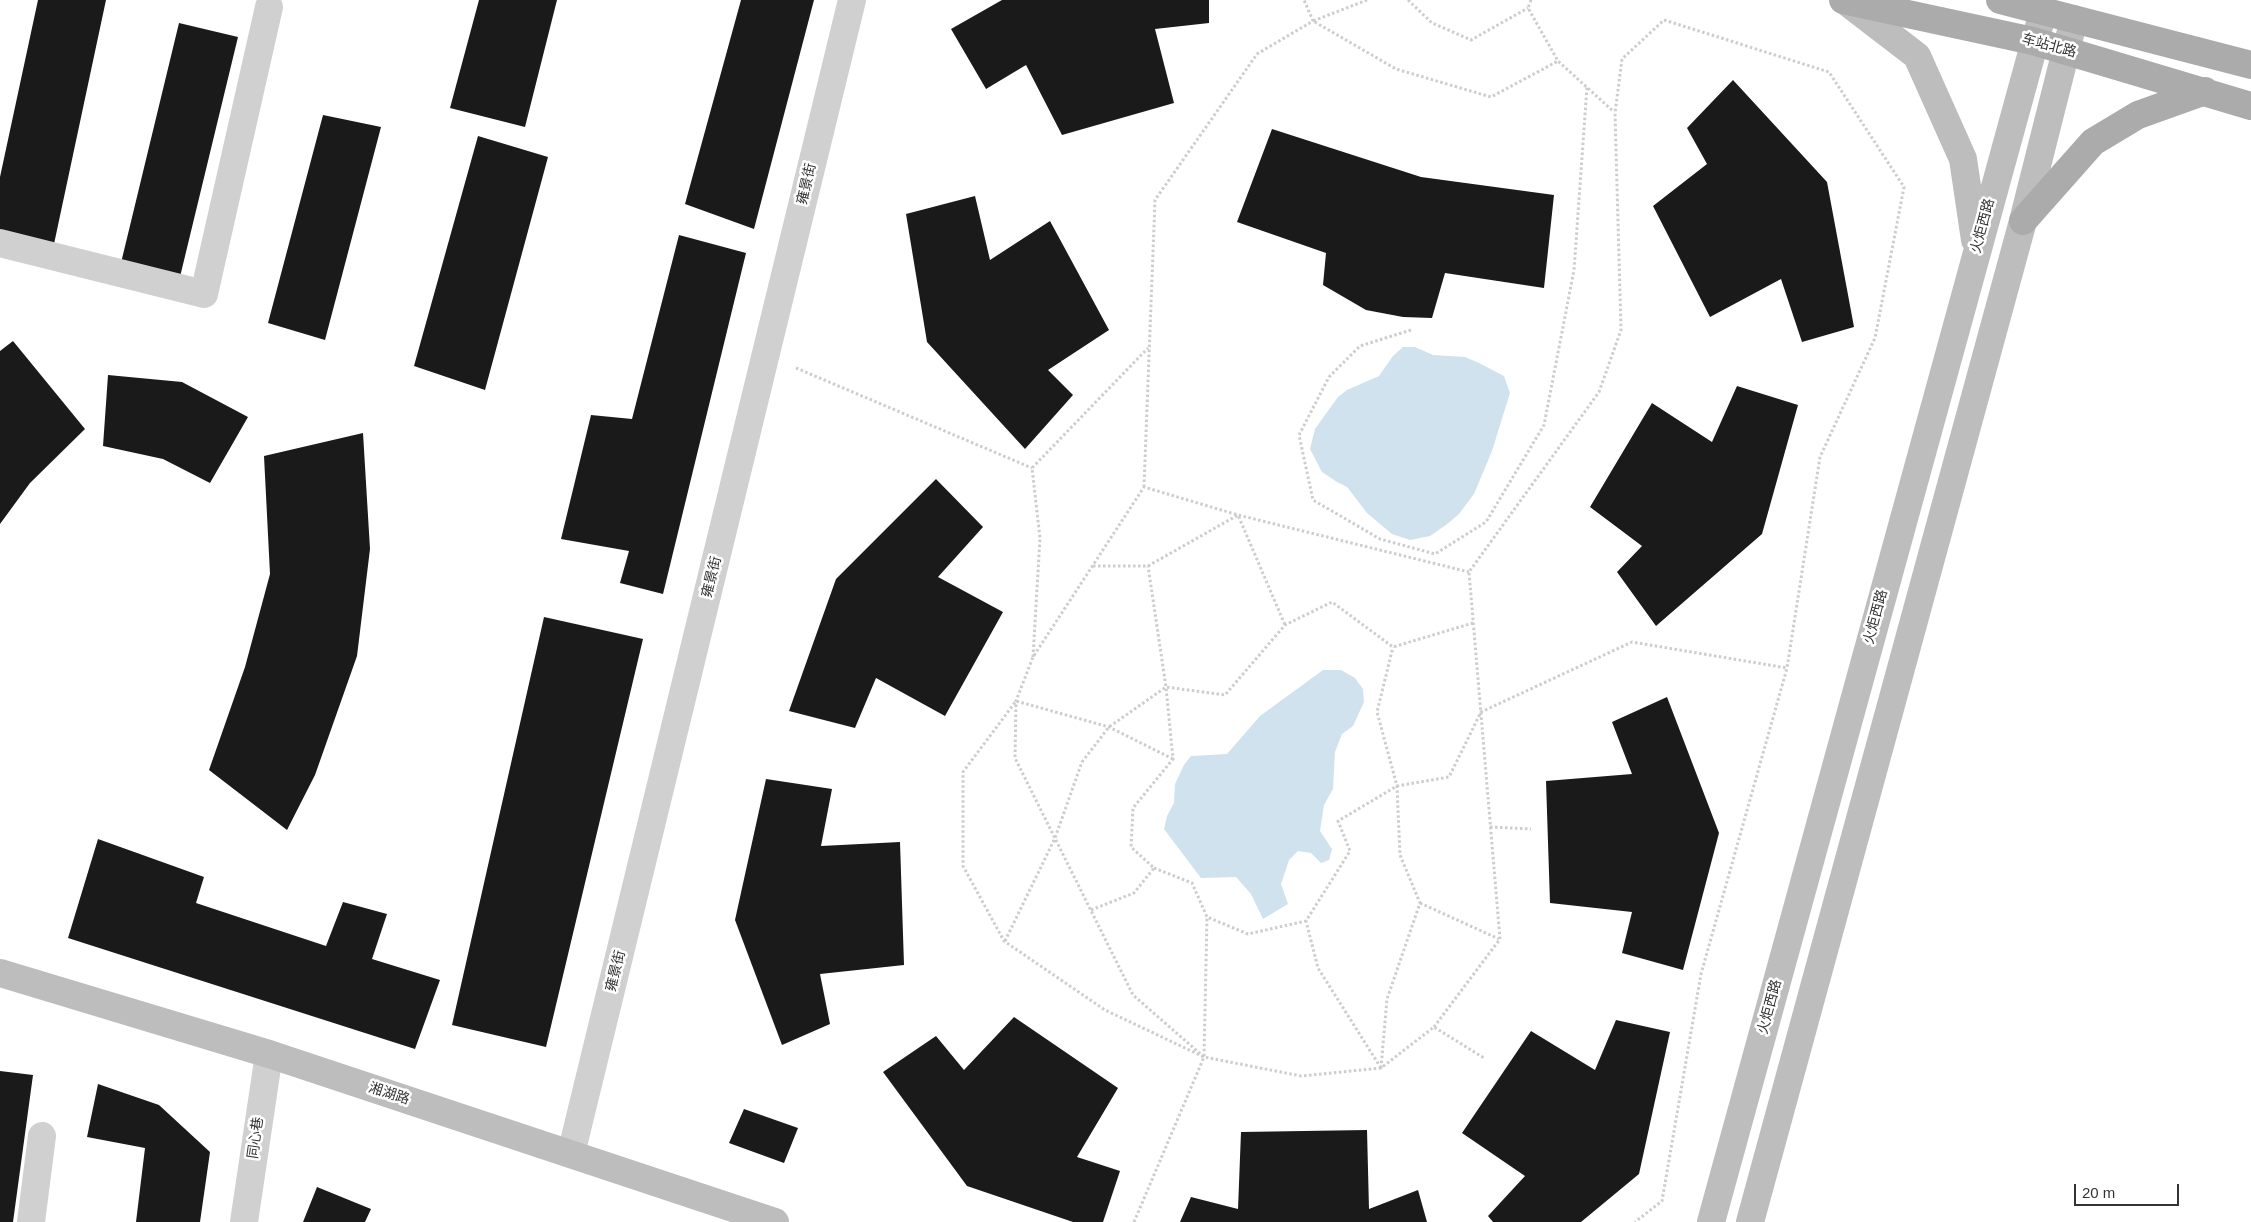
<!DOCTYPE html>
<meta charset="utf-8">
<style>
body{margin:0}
#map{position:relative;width:2251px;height:1222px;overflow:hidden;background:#fff;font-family:Arial,sans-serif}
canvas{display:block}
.scale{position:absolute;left:2074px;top:1184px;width:105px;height:22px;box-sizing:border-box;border:2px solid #333;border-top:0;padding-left:6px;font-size:15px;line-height:18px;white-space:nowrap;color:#333;-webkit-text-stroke:4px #fff;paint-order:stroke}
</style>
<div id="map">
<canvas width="2251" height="1222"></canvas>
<div class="scale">20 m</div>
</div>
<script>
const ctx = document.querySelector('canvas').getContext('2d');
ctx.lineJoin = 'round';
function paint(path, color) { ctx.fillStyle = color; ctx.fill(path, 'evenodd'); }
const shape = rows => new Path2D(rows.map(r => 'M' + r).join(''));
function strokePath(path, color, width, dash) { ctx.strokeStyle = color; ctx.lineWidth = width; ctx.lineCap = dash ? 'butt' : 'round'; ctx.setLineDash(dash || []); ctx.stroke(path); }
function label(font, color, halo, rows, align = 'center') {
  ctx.font = font + ' Arial,"Noto Sans SC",sans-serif'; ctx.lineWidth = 5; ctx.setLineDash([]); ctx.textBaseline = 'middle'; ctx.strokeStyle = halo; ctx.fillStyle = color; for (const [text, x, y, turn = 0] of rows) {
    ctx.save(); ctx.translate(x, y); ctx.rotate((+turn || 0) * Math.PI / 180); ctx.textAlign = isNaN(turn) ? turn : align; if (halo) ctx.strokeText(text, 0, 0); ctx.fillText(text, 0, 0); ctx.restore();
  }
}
paint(shape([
 [1403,347,1415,347,1433,355,1465,357,1479,363,1504,376,1510,393,1492,451,1474,494,1459,514,1446,525,1430,536,1410,540,1392,534,1367,513,1347,487,1337,482,1322,472,1310,449,1315,429,1338,397,1347,390,1379,376,1393,356],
 [1323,670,1341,670,1355,678,1363,689,1364,702,1353,726,1342,734,1335,752,1333,789,1324,805,1320,831,1332,849,1329,860,1321,863,1311,853,1298,851,1289,860,1281,884,1288,904,1263,919,1251,894,1236,877,1201,878,1164,829,1167,816,1174,803,1175,784,1184,765,1191,756,1227,754,1260,716]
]), '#cfe2ee');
paint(shape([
 [38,0,106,0,54,244,0,232,0,177],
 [479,0,557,0,525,127,450,108],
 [741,0,814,0,754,229,685,204],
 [1002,0,1209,0,1209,23,1155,29,1174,103,1062,135,1026,65,986,89,951,29],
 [179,23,238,37,179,281,120,267],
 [1733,80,1827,182,1854,327,1802,342,1781,279,1710,317,1653,206,1707,164,1687,128],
 [323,115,381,127,325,340,268,323],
 [1272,129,1421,177,1554,195,1544,288,1445,273,1432,318,1403,317,1366,310,1323,285,1326,253,1237,222],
 [478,136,548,157,485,390,414,366],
 [975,196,990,260,1050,221,1109,330,1048,370,1073,395,1025,449,927,342,906,214],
 [679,235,746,253,663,594,620,583,629,551,561,539,591,415,632,419],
 [13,341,85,429,30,483,0,524,0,351],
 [108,375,182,382,248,417,210,483,163,459,103,446],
 [1737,386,1798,405,1762,534,1656,626,1617,572,1642,546,1590,507,1652,403,1712,442],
 [363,433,370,549,357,656,315,775,287,830,209,770,245,667,270,574,264,456],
 [936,479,983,527,938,577,1003,612,945,716,876,678,855,728,789,711,836,579],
 [544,617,643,639,546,1047,452,1025],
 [1667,697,1719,833,1683,970,1622,953,1632,912,1550,903,1546,781,1632,774,1612,722],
 [766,779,832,789,821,846,900,842,904,965,820,974,830,1024,782,1045,735,920],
 [98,839,204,877,196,903,326,946,343,902,387,914,372,959,440,980,415,1049,68,938],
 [1014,1017,1118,1088,1077,1157,1120,1171,1103,1222,1073,1222,967,1186,883,1072,936,1036,964,1070],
 [1616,1020,1670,1032,1639,1174,1581,1222,1493,1222,1488,1216,1525,1176,1462,1133,1531,1031,1595,1070],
 [0,1071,33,1075,13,1222,0,1222],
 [98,1084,159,1105,210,1152,200,1222,136,1222,145,1148,87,1137],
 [744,1109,798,1128,784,1163,729,1143],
 [1367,1130,1369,1209,1418,1190,1427,1222,1180,1222,1191,1197,1238,1209,1241,1132],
 [317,1187,371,1209,365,1222,303,1222]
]), '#1a1a1a');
strokePath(shape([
 [1367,0,1313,21,1396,69,1491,97,1558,61],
 [1408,0,1432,23,1471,40,1528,8],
 [1531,0,1528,8,1558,61,1614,112],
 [1411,330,1360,346,1329,377,1299,435,1313,500,1380,539,1435,554,1486,522,1544,425,1574,270,1587,87],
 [796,368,1032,468],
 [1144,487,1155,200,1257,54,1313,21,1304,0],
 [1093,566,1148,566,1238,515,1285,625],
 [1033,657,1040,538,1032,468,1148,348],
 [1173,759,1109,727,1016,701,963,772,963,866,1004,941,1105,1010,1204,1057,1301,1076,1381,1068,1434,1027,1484,1058],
 [1490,827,1531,829],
 [1154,868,1192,883,1207,917,1248,934,1306,921],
 [1420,903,1499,939],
 [1091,910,1134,893,1154,868,1131,847,1133,808,1173,759,1166,687,1148,566],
 [1005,941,1055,838,1082,762,1109,727,1166,687,1225,695,1285,625,1332,602,1393,647,1473,623],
 [1434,1027,1500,939,1469,572,1599,392,1621,330,1615,113,1622,59,1664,20,1829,72,1904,187,1875,338,1820,457,1787,668,1701,974,1662,1201,1635,1222],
 [1204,1057,1133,995,1015,758,1016,701,1033,657,1144,487,1238,515,1469,572],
 [1381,1068,1318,968,1306,921,1350,851,1338,821,1397,786,1449,777,1481,712,1632,642,1787,668],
 [1381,1068,1387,999,1420,903,1400,855,1397,786,1377,712,1393,647],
 [1134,1222,1204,1057,1207,917]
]), '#cdcdcd', 3, [2.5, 2.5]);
strokePath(shape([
 [0,243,204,294,269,7],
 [571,1154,852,0],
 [31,1222,42,1136],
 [244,1222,269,1054]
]), '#d0d0d0', 28);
strokePath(shape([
 [1844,0,1917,56,1963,159,1975,240],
 [0,973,269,1054,775,1222],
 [1711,1222,2043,12],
 [1750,1222,2023,221,2074,19]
]), '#bdbdbd', 28);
strokePath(shape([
 [1843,0,2033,41,2251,106],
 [2000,0,2251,65],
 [2023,221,2093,142,2138,115,2205,91]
]), '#ababab', 28);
label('14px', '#333', '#fff', [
 ["车站北路",2049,46,15],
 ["雍景街",807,184,-77],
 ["火炬西路",1983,226,-75],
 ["雍景街",712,577,-76],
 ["火炬西路",1876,617,-75],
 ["雍景街",616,971,-76],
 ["火炬西路",1770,1007,-75],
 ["湘湖路",389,1094,18],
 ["同心巷",256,1138,-82]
]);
</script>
